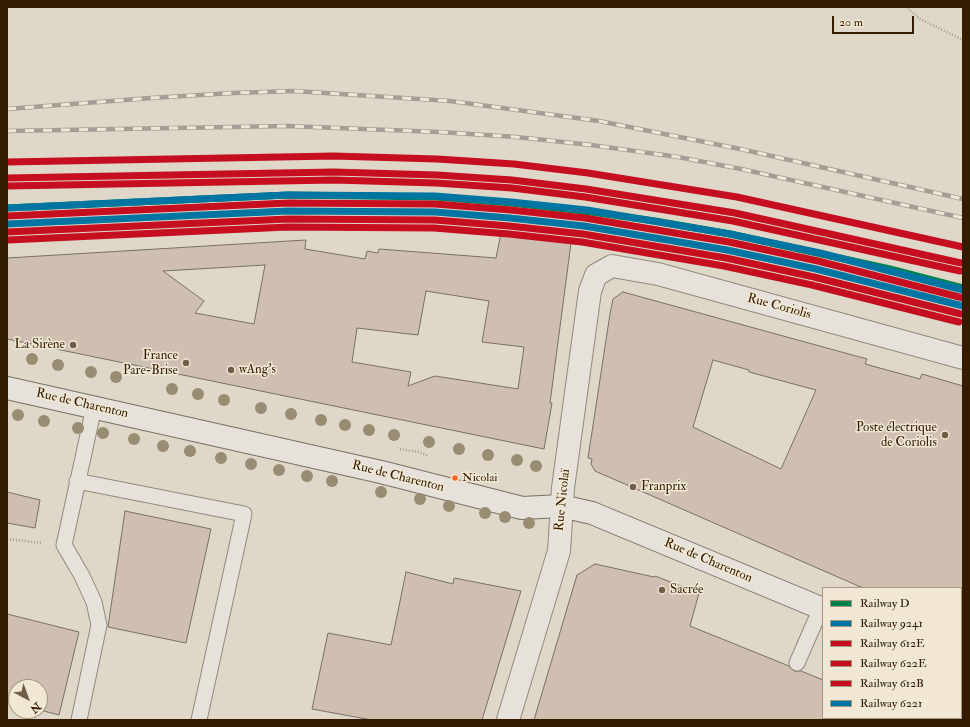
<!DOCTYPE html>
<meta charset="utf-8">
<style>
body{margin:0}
#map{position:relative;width:970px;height:727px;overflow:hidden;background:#dfd8c8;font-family:"IM FELL Double Pica",serif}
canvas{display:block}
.frame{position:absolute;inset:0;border:8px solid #351c01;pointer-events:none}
.legend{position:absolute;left:822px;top:587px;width:140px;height:132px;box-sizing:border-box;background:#f0e8d5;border:1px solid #a59680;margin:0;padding:5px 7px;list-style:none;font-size:12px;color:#351c01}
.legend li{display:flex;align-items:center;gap:8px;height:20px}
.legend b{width:20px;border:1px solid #a59680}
.north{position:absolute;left:8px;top:679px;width:40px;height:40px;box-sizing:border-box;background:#f0e8d5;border:1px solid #a59680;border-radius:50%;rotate:139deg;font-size:11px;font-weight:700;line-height:16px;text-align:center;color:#351c01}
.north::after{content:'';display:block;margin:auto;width:14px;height:18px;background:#705e47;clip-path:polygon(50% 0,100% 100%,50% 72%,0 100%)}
.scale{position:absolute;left:832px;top:16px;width:82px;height:18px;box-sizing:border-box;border:2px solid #351c01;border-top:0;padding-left:5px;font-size:12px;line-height:14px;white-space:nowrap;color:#351c01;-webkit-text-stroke:3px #f0e8d5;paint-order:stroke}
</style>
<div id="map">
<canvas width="970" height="727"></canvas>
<div class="frame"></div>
<ul class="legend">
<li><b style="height:5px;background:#00824e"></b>Railway D</li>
<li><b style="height:5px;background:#0075a1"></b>Railway 9241</li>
<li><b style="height:5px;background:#c50e1f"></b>Railway 612E</li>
<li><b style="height:5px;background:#c50e1f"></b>Railway 622E</li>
<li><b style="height:5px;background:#c50e1f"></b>Railway 612B</li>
<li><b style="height:5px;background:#0075a1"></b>Railway 6221</li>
</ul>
<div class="north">N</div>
<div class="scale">20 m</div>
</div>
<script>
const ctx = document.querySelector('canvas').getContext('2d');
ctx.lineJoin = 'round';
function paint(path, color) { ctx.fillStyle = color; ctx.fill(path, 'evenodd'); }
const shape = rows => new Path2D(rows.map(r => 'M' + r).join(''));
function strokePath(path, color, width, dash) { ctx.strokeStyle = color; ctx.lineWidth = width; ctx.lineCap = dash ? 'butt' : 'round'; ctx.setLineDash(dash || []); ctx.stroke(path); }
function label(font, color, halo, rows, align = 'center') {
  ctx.font = font + ' "IM FELL Double Pica",serif'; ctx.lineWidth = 3; ctx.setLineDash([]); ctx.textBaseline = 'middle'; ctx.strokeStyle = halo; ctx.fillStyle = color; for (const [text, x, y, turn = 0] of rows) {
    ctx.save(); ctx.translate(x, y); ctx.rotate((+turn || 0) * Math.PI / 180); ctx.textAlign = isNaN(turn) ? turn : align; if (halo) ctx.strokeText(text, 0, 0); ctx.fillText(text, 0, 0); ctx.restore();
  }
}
const building = shape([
 [501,233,571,243,550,403,552,403,544,449,7,339,7,258,306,240,305,249,365,259,367,251,378,253,379,249,496,258,501,233],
 [265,265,254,324,195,313,204,301,163,271,265,265],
 [426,291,489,301,482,342,524,347,518,389,435,376,408,386,411,372,352,362,357,328,418,335,426,291],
 [623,292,867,359,865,364,920,379,922,374,963,386,963,588,863,588,595,471,591,464,592,459,588,458,610,314,613,299,623,292],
 [713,360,749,370,749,372,816,390,781,469,693,427,713,360],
 [7,492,40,500,35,528,7,523,7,492],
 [125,511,211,529,186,643,108,627,125,511],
 [595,564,654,577,655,576,699,593,690,626,789,666,794,671,801,671,823,680,823,720,534,720,577,575,595,564],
 [406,572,453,584,454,578,521,591,482,720,372,720,312,709,328,633,391,645,406,572],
 [7,614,79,632,59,715,40,710,40,687,16,687,16,704,7,701,7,614]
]);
paint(building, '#cfbfb1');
strokePath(building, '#787064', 1);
const service = shape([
 [77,481,244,514,199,720],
 [797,663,821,608],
 [79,720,99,625,94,602,82,576,64,545,94,407]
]);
const minor = shape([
 [508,720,559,551,563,488,590,291,596,275,612,266,658,274,963,358],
 [924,720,925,718]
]);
const secondary = shape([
 [7,388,381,472,522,508,561,506,592,513,823,609],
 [961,662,963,663]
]);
strokePath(service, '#918a7d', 17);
strokePath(minor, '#918a7d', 24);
strokePath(secondary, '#787064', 24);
strokePath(shape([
 [906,7,920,19,963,40],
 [400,449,419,452,428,456],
 [7,539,42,543]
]), '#a49e95', 2.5, [1, 2]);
strokePath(service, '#e6e2db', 15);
strokePath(minor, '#e6e2db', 22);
strokePath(secondary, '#e6e2db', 22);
const rail = shape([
 [7,109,151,98,233,93,294,91,450,101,599,121,745,150,963,199],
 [7,131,287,126,439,132,516,137,591,145,678,157,741,169,963,218]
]);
strokePath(rail, '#a49e95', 4.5);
strokePath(rail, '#f0e8d5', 3, [9]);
strokePath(shape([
 [7,208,288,195,436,197,511,203,584,211,655,221,730,234,890,269,963,288]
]), '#00824e', 7);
strokePath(shape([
 [7,224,288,211,435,212,510,218,584,226,727,250,816,269,963,306]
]), '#0075a1', 7);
strokePath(shape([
 [7,178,334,172,437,175,512,180,586,189,735,213,961,263],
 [7,232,288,219,435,220,509,226,583,234,726,258,814,277,961,314]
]), '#c50e1f', 7);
strokePath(shape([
 [7,162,334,156,437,159,514,164,588,173,737,197,963,247],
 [7,216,288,203,435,204,511,210,585,218,729,242,818,261,963,298]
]), '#c50e1f', 7);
strokePath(shape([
 [7,186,334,180,436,183,512,188,585,197,733,221,960,271],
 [8,240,288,227,434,228,509,234,582,242,724,266,812,285,959,322]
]), '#c50e1f', 7);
strokePath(shape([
 [7,208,288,195,435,196,511,202,587,210,730,234,820,253,963,290]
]), '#0075a1', 7);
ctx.fillStyle = '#988c72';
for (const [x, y] of [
 [32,359],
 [58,365],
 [91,372],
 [116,377],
 [172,389],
 [198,394],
 [224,400],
 [261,408],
 [291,414],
 [18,415],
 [321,420],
 [44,421],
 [345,425],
 [78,428],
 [369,430],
 [103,433],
 [394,435],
 [134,439],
 [429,442],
 [163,446],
 [459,449],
 [190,451],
 [488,455],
 [221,458],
 [517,460],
 [251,464],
 [536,466],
 [279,470],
 [307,476],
 [332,481],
 [381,492],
 [420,499],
 [449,506],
 [485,513],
 [505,517],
 [529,523]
]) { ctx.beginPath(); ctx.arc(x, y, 6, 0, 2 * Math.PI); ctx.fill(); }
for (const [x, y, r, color] of [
 [73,345,4,"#705e47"],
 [186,363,4,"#705e47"],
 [231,370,4,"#705e47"],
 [945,435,4,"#705e47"],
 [455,478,3.5,"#f26522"],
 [633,487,4,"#705e47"],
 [662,590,4,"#705e47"]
]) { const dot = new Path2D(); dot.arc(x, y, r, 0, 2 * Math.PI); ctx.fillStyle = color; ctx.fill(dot); strokePath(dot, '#f0e8d5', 1.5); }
label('12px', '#351c01', '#f0e8d5', [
 ["Nicolai",462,478]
], 'left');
label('13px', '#351c01', '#f0e8d5', [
 ["Rue Coriolis",779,307,15],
 ["Rue de Charenton",82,404,13],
 ["Rue de Charenton",398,477,14],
 ["Rue Nicolaï",563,500,-84],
 ["Rue de Charenton",708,561,23]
]);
label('13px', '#351c01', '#f0e8d5', [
 ["La Sirène",65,345],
 ["France",178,356],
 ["Pare-Brise",178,371],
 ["wAng’s",239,370,"left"],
 ["Poste électrique",937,428],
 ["de Coriolis",937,443],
 ["Franprix",641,487,"left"],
 ["Sacrée",670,590,"left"]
], 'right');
</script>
